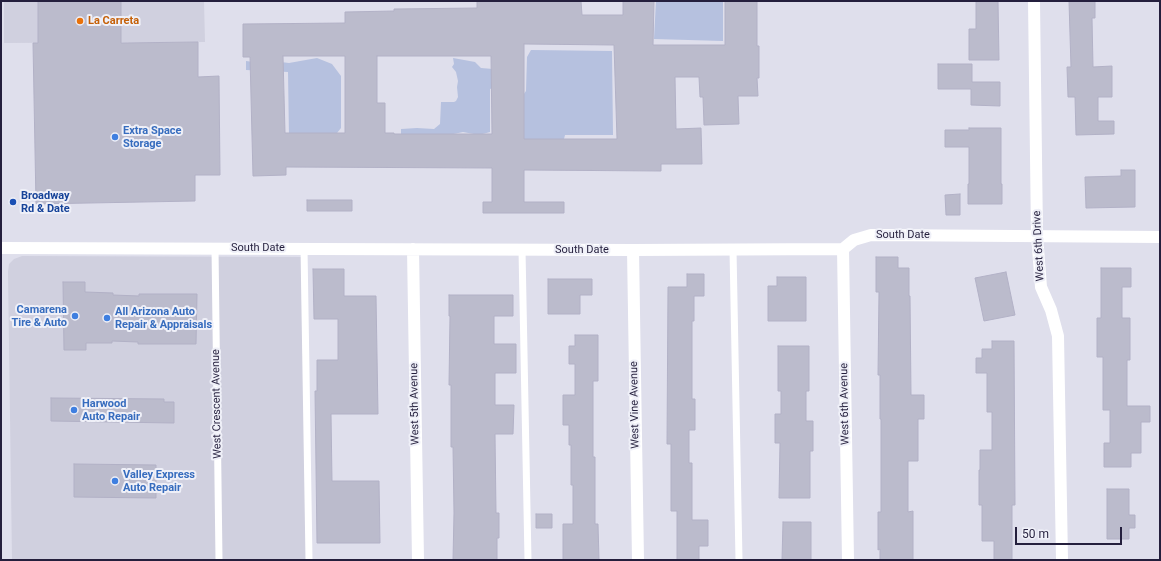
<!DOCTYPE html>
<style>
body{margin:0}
#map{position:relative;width:1161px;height:561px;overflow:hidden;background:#dfdfec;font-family:Roboto,sans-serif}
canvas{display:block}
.frame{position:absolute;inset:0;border:2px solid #241f3d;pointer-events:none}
.scale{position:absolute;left:1015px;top:527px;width:107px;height:18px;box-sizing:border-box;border:2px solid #241f3d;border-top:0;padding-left:5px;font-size:12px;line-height:14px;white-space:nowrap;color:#241f3d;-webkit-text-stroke:3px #eff0f8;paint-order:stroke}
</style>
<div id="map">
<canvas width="1161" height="561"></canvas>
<div class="frame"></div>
<div class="scale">50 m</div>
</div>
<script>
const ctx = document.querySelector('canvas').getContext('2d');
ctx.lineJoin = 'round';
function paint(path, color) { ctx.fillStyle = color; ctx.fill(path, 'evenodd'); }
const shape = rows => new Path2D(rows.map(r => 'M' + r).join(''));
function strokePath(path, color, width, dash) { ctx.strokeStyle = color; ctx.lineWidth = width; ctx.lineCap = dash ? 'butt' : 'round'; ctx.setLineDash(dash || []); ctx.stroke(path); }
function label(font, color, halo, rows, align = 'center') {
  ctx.font = font + ' Roboto,sans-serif'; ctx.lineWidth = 4; ctx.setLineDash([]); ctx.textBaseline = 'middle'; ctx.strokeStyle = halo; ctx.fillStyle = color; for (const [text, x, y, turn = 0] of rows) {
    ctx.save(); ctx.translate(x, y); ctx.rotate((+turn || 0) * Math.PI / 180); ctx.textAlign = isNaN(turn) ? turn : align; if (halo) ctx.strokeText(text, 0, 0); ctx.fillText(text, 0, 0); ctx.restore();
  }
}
paint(shape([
 [4,1,204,1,205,42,4,43],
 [22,256,301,257,307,560,12,560,8,272,9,264,14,259]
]), '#d0d0df');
paint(shape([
 [656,1,723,1,723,41,654,39],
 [531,50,612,51,613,135,565,135,564,139,523,139,523,95,526,91,527,57],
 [317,58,332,64,341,76,341,128,337,133,324,136,289,138,288,72,246,70,246,61,261,63,273,61,289,63],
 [453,58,475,62,481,68,493,69,493,88,490,89,490,132,479,135,463,132,449,135,401,137,401,129,417,128,434,129,440,124,441,102,454,102,456,101,458,97,457,87,458,81,456,72,452,67,454,64]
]), '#b6c1df');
const building = shape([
 [38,1,121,1,121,43,198,42,198,77,219,76,220,175,195,175,195,201,36,204,33,43,38,43,38,1],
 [477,1,581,1,582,15,623,15,623,1,654,1,653,45,725,45,725,1,757,1,757,46,759,46,759,78,757,78,758,96,738,96,739,124,704,125,703,97,700,97,699,77,675,77,676,129,701,128,702,164,661,164,661,171,524,170,524,202,564,202,564,213,483,213,483,202,492,202,492,168,286,167,286,175,253,176,250,57,243,57,243,24,345,23,345,12,394,11,394,9,477,8,477,1],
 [524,44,614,45,617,139,524,139,524,44],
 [283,56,345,56,345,133,285,133,283,56],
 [377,56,491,56,492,134,394,134,394,133,385,133,385,103,377,103,377,56],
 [976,1,998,1,999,60,969,60,969,29,976,29,976,1],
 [1069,1,1095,1,1095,18,1092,18,1093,67,1112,66,1112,97,1098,97,1098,121,1114,121,1114,134,1076,135,1075,97,1068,97,1067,67,1071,67,1069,1],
 [938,64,972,64,972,82,1000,82,1000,106,971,105,971,89,938,89,938,64],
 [969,128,1001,128,1001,184,1002,184,1002,204,968,204,968,184,969,184,969,147,945,147,945,130,969,130,969,128],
 [1121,170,1135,170,1135,207,1086,208,1085,177,1121,176,1121,170],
 [960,194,960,215,946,215,945,195,960,194],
 [307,200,352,200,352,211,307,211,307,200],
 [876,257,898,257,898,268,909,268,909,296,910,296,911,395,924,395,924,419,918,419,918,461,908,461,908,512,913,511,913,560,880,560,880,549,878,550,878,512,881,512,881,419,880,419,880,375,878,375,879,292,876,292,876,257],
 [1101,268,1131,268,1131,287,1122,287,1122,318,1130,318,1130,360,1127,360,1127,406,1150,406,1150,422,1141,422,1141,453,1131,453,1131,467,1104,467,1104,443,1110,443,1110,410,1103,410,1103,357,1097,357,1097,318,1101,318,1101,268],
 [313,269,344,269,344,296,376,296,378,414,331,414,332,481,379,481,380,543,317,543,315,391,317,391,317,360,338,360,338,319,314,319,313,269],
 [1006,272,1015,315,984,321,975,278,1006,272],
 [687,274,704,274,704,296,694,296,694,321,692,321,692,399,695,399,695,430,689,430,689,463,692,463,692,520,708,520,708,546,699,546,699,560,677,560,677,511,671,511,671,444,667,444,668,287,687,287,687,274],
 [777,277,806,277,806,321,768,321,768,286,777,286,777,277],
 [548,279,592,279,592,295,580,295,580,314,548,314,548,279],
 [63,282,85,282,85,292,113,293,113,295,139,296,139,294,197,294,196,344,138,344,138,342,112,341,112,343,86,343,86,350,64,350,63,282],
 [449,295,513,295,513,316,494,316,494,344,516,344,516,373,495,373,495,405,514,405,513,434,495,434,496,513,499,513,499,538,497,538,497,560,453,560,454,513,453,447,451,447,451,385,449,385,450,316,449,316,449,295],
 [575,335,598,335,598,381,593,381,593,457,595,457,595,524,598,524,599,560,563,560,563,524,573,524,573,485,571,485,571,445,569,445,569,425,563,425,563,395,575,395,575,364,569,364,569,346,575,346,575,335],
 [992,341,1014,341,1015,505,1012,505,1012,560,994,560,994,541,982,541,982,505,979,505,979,470,980,470,980,450,992,450,992,412,987,412,987,373,976,373,976,358,982,358,982,349,992,349,992,341],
 [778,346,809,346,809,391,806,391,806,421,813,421,813,451,810,451,810,498,779,498,780,443,775,443,775,414,781,414,781,391,778,391,778,346],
 [51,398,164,399,164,402,174,402,174,423,51,421,51,398],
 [74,464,156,465,156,498,74,497,74,464],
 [1107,489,1129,489,1129,515,1135,515,1135,528,1129,528,1129,539,1107,539,1107,489],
 [536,514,552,514,552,528,536,528,536,514],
 [783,522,811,522,811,560,782,560,783,522]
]);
paint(building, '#bbc');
strokePath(building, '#b2b1c6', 1);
strokePath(shape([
 [215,248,219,560],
 [304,248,309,560],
 [522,250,528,560],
 [733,250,739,560]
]), '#fff', 7);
strokePath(shape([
 [1034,1,1037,235,1041,287,1051,310,1058,336,1062,560],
 [1,248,633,250,843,249,854,240,871,235,1160,237],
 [413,249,418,560],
 [843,249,848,560],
 [633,250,638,560]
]), '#fff', 12);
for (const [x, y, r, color] of [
 [80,21,4,"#e8710a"],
 [115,137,4,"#3f7fe0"],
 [13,202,4,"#1a4fb4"],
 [75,316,4,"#3f7fe0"],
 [107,318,4,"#3f7fe0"],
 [74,410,4,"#3f7fe0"],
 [115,481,4,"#3f7fe0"]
]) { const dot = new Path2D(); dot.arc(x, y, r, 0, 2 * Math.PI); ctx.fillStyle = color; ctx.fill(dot); strokePath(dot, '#eff0f8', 1.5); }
label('bold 11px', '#c56008', '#eff0f8', [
 ["La Carreta",88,21]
], 'left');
label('bold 11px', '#366cbe', '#eff0f8', [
 ["Extra Space",123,131],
 ["Storage",123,144],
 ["Camarena",67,310,"right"],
 ["Tire & Auto",67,323,"right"],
 ["All Arizona Auto",115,312],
 ["Repair & Appraisals",115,325],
 ["Harwood",82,404],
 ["Auto Repair",82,417],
 ["Valley Express",123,475],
 ["Auto Repair",123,488]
], 'left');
label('bold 11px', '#164399', '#eff0f8', [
 ["Broadway",21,196],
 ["Rd & Date",21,209]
], 'left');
label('11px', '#241f3d', '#eff0f8', [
 ["South Date",903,235],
 ["West 6th Drive",1039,246,-93],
 ["South Date",258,248],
 ["South Date",582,250],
 ["West Crescent Avenue",217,404,-91],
 ["West 5th Avenue",415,404,-91],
 ["West 6th Avenue",845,404,-91],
 ["West Vine Avenue",635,405,-91]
]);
</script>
